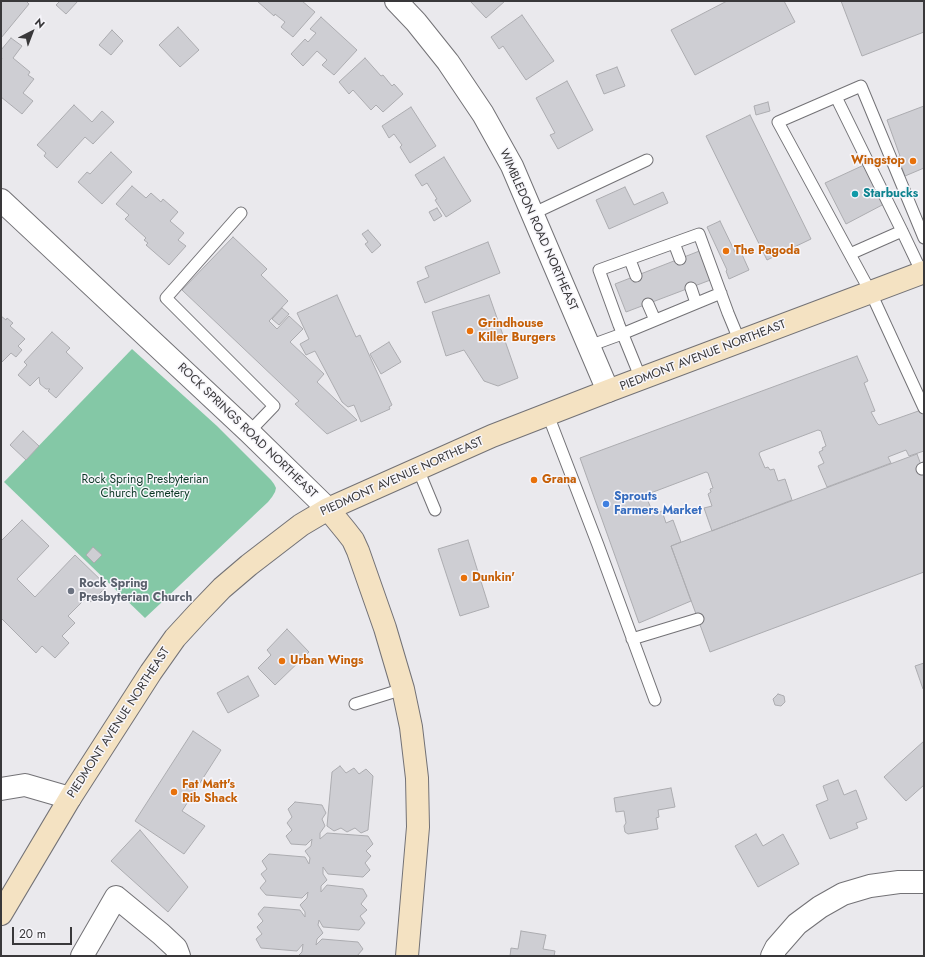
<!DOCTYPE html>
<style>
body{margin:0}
#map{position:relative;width:925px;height:957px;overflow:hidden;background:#eae9ed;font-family:Jost,sans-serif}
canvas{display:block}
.frame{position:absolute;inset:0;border:2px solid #39383a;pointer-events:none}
.north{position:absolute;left:12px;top:12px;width:40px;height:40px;-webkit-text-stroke:3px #f7f6fb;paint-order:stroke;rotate:42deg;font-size:11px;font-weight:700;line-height:16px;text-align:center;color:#39383a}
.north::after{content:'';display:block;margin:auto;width:14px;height:18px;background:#39383a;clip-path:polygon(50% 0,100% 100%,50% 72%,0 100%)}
.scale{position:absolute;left:12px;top:927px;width:60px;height:18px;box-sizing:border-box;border:2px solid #39383a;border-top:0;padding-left:5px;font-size:12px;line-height:14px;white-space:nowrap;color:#39383a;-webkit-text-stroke:3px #f7f6fb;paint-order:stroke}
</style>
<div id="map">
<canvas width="925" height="957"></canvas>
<div class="frame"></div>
<div class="north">N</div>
<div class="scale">20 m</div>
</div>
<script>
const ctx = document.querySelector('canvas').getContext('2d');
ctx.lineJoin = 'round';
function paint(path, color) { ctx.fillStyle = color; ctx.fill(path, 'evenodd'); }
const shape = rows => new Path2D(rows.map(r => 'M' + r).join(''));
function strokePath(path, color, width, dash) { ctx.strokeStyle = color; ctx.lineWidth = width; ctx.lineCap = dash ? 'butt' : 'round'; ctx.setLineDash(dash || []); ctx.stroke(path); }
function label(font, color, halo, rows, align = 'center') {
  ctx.font = font + ' Jost,sans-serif'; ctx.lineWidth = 3; ctx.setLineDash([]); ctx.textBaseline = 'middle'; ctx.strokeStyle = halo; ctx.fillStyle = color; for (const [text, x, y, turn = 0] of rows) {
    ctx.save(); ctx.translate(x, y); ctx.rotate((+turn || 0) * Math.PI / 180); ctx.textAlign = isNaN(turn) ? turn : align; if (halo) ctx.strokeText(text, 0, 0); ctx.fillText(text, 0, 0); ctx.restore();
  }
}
paint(shape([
 [132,349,217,426,271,480,274,484,276,488,275,492,272,497,268,502,145,618,4,482]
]), '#84c8a6');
const building = shape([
 [1,1,26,1,29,4,1,38,1,1],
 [60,1,78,1,66,14,56,5,60,1],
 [257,1,302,1,315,12,293,37,281,27,285,22,275,14,274,16,257,1],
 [470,1,505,1,486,18,470,1],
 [727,1,784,1,795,22,695,75,671,30,727,1],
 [841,1,924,1,924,32,862,56,841,1],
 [522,15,554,61,526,80,503,46,499,49,491,37,522,15],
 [321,17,357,50,334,75,322,65,327,60,317,51,303,66,291,54,305,39,308,42,316,33,310,29,321,17],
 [178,27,199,50,180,67,159,45,178,27],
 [112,30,123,41,111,55,99,45,112,30],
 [11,38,22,46,13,58,30,72,28,75,34,79,23,93,33,101,22,114,1,97,1,60,2,58,1,58,1,50,11,38],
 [365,58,381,76,383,75,392,86,394,84,403,94,383,112,376,105,371,110,353,90,349,94,339,82,365,58],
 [617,67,625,86,604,94,596,75,617,67],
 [567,81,593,130,558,149,550,135,555,133,536,98,567,81],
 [768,102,770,111,756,115,754,106,768,102],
 [74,105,92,122,102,111,114,122,93,144,85,137,57,168,44,156,46,153,37,145,74,105],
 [924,106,924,168,905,176,898,157,900,156,887,120,924,106],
 [411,107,436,146,410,163,400,147,402,145,394,134,389,138,382,126,411,107],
 [750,115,811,239,767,260,706,136,750,115],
 [111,152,132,172,102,204,78,182,87,172,90,174,111,152],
 [444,157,471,201,446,217,435,200,437,199,427,183,422,186,415,175,444,157],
 [864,165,884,204,846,224,825,183,864,165],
 [132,186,146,198,151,193,161,202,163,199,178,212,170,221,184,233,178,240,186,246,169,265,146,245,148,243,144,240,146,238,125,219,129,215,116,204,132,186],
 [625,187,634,205,663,192,668,203,609,229,596,200,625,187],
 [437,208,442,216,434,221,429,212,437,208],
 [720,221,735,252,740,250,749,270,729,279,726,271,727,270,707,227,720,221],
 [368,230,381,245,372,253,365,244,368,242,362,234,368,230],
 [233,237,267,269,261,275,288,301,269,321,277,329,289,316,303,329,290,342,324,374,317,382,357,420,327,434,295,404,299,401,182,290,233,237],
 [488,242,500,273,425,303,417,282,429,277,425,267,488,242],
 [702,250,713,279,626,312,615,284,702,250],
 [337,295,356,337,360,335,392,405,389,407,390,409,361,422,354,405,348,407,342,402,315,351,306,355,300,344,309,339,297,313,337,295],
 [489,295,518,378,498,386,484,381,464,350,446,356,432,312,489,295],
 [282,308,289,314,279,325,272,319,282,308],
 [1,316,6,320,7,318,13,323,10,326,25,339,18,346,22,350,16,357,11,353,2,362,1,361,1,316],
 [52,332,70,348,66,352,83,368,56,398,48,391,50,389,46,389,40,384,39,377,30,386,18,375,27,365,24,362,52,332],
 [389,342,401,362,381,374,370,354,389,342],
 [857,356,868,381,864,383,875,411,871,412,877,423,879,425,924,409,924,451,909,456,906,450,888,457,891,463,827,487,818,466,824,463,819,452,823,450,822,448,826,446,821,431,818,430,760,452,759,454,765,468,768,467,770,470,774,469,778,481,785,479,792,500,712,531,704,508,712,506,708,494,711,492,710,489,713,488,708,473,706,472,648,494,646,496,652,511,657,509,658,513,662,511,666,523,673,520,681,542,671,546,691,601,639,623,580,458,857,356],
 [23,431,39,446,26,460,10,445,23,431],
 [917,454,924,473,924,572,710,652,671,546,917,454],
 [22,520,49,546,17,579,35,597,75,555,107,586,91,602,86,598,68,616,75,623,62,636,69,643,55,658,42,646,36,653,1,618,1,541,22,520],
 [468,540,489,607,460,616,438,549,468,540],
 [93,547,102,555,94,563,86,555,93,547],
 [287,629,309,652,275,685,258,668,271,655,267,650,287,629],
 [924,663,924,689,923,689,915,666,924,663],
 [248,676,259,696,228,713,217,693,248,676],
 [778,694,784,696,785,702,781,706,775,705,773,699,778,694],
 [193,731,221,750,182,811,205,826,184,854,135,821,193,731],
 [924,741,924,785,906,801,884,777,924,741],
 [340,766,346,773,354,768,359,774,366,769,373,776,368,830,361,833,355,828,347,832,341,828,334,831,327,826,332,772,340,766],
 [838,780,844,795,856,790,867,819,856,823,858,828,830,839,816,805,828,800,823,786,838,780],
 [671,788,675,807,658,810,659,817,656,818,658,829,628,834,625,832,624,826,626,823,624,811,616,812,614,798,671,788],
 [295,802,322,805,326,813,322,819,325,826,320,833,320,839,327,833,368,836,373,844,366,851,371,856,365,863,370,870,363,877,328,874,323,867,323,874,327,880,321,886,321,892,327,885,363,889,367,896,361,904,367,910,360,916,365,923,359,930,323,927,319,920,318,925,323,933,317,939,316,945,322,939,358,942,363,949,357,956,298,956,302,952,303,944,297,951,261,948,256,939,262,934,257,927,263,921,258,914,264,907,300,910,305,917,305,912,300,905,307,898,308,892,302,898,266,895,260,888,266,881,261,874,267,869,262,861,269,854,305,857,309,864,310,858,305,851,311,846,312,839,306,845,291,844,286,836,292,830,287,823,292,817,288,809,295,802],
 [140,830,188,887,168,912,111,861,140,830],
 [756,834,763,846,783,834,799,864,758,887,735,846,756,834],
 [521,931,546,935,543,949,555,951,554,956,510,956,511,948,518,949,521,931]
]);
paint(building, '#ceced3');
strokePath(building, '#acacb0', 1);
const lane = shape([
 [836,97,902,231,922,273],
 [241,213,166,298,274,406,249,432],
 [532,214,647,160],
 [924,238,861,86,778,122,871,293,924,408],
 [674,243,680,259],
 [850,254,902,231],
 [630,260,636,276],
 [691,288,696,303],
 [648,304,655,320],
 [589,346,622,334,721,293],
 [641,379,619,325,599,270,699,234,728,313,740,342],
 [548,415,598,545,655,700],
 [418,469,435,510],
 [922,469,924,468],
 [632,639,698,619],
 [355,704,403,689]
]);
const street = shape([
 [396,1,416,22,448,62,483,114,512,166,608,391],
 [1,200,249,432,328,509],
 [1,789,25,785,70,798],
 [82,956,116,897,161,934,176,948,179,956],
 [772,956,776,948,797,924,820,907,843,894,870,886,899,882,924,882]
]);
const secondary = shape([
 [328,509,346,531,353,540,358,551,385,628,403,689,411,727,417,778,418,827,407,956],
 [1,914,70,798,151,672,175,638,198,613,222,588,249,565,301,525,328,509,492,436,608,391,924,272]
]);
strokePath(lane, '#737276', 13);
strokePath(street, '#737276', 24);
strokePath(secondary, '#737276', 24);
strokePath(lane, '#fff', 11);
strokePath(street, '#fff', 22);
strokePath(secondary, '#f4e2c2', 22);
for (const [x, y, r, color] of [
 [913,161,4,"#e8710a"],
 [855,194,4,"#0f9aa8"],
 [726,251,4,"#e8710a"],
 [470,331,4,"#e8710a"],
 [534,480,4,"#e8710a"],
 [606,504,4,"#3f7fe0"],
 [464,578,4,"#e8710a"],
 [71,591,4,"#6b7280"],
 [282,661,4,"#e8710a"],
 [174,792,4,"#e8710a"]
]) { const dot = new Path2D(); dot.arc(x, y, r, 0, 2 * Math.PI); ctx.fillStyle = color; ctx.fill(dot); strokePath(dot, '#f7f6fb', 1.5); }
label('bold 12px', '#c56008', '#f7f6fb', [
 ["Wingstop",905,161,"right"],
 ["The Pagoda",734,251],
 ["Grindhouse",478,324],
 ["Killer Burgers",478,338],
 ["Grana",542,480],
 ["Dunkin'",472,578],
 ["Urban Wings",290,661],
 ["Fat Matt's",182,785],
 ["Rib Shack",182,799]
], 'left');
label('bold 12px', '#0d838f', '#f7f6fb', [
 ["Starbucks",863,194]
], 'left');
label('12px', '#39383a', '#f7f6fb', [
 ["WIMBLEDON ROAD NORTHEAST",538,230,66],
 ["PIEDMONT AVENUE NORTHEAST",703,356,-21],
 ["ROCK SPRINGS ROAD NORTHEAST",247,431,44],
 ["PIEDMONT AVENUE NORTHEAST",402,477,-24],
 ["PIEDMONT AVENUE NORTHEAST",119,723,-57]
]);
label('12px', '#0d3826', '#f7f6fb', [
 ["Rock Spring Presbyterian",145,480],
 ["Church Cemetery",145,494]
]);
label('bold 12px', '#366cbe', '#f7f6fb', [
 ["Sprouts",614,497],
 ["Farmers Market",614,511]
], 'left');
label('bold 12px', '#5b616d', '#f7f6fb', [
 ["Rock Spring",79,584],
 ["Presbyterian Church",79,598]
], 'left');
</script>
